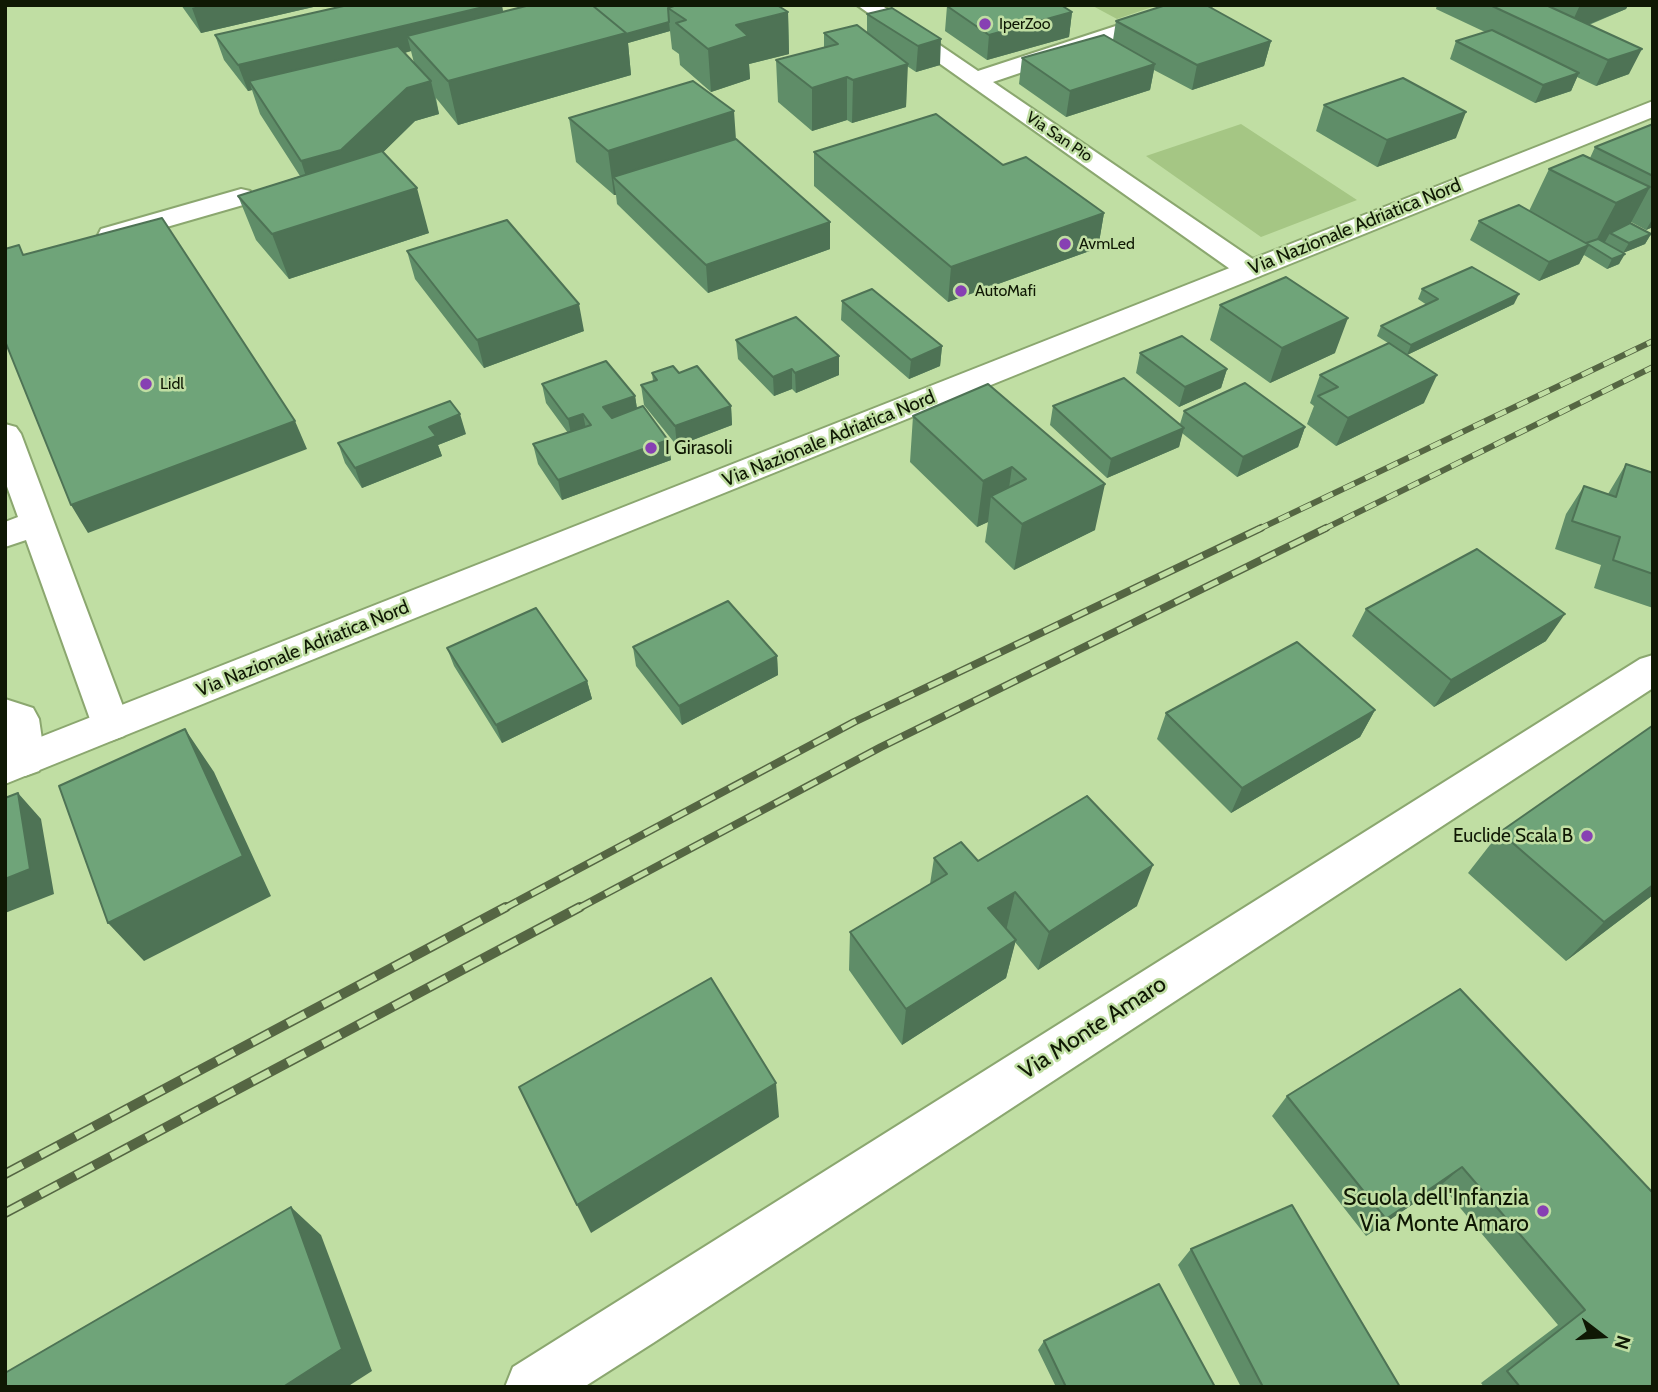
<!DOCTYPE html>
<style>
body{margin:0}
#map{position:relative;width:1658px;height:1392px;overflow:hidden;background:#c0dea3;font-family:Cabin,sans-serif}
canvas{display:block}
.frame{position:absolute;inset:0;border:7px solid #0f1804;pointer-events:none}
.north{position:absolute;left:1567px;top:1301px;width:70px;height:70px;-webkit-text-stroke:5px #c0dea3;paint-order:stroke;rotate:107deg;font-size:19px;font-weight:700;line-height:28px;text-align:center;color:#0f1804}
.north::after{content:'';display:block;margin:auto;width:24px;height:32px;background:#0f1804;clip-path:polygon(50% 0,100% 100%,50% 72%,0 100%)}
</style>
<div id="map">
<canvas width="1658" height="1392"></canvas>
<div class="frame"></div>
<div class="north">N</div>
</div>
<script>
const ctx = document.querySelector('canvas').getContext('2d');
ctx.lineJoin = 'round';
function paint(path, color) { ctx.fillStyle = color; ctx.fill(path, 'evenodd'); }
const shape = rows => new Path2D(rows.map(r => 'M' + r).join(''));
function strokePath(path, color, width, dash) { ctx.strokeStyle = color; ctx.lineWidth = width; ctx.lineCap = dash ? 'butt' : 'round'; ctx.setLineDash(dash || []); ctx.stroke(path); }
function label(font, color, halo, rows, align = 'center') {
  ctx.font = font + ' Cabin,sans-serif'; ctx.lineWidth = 5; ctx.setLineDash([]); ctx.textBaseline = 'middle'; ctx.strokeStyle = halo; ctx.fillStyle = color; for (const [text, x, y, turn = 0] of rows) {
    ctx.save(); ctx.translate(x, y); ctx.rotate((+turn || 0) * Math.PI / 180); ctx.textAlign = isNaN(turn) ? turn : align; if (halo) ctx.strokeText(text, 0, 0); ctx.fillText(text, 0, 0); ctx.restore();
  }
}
paint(shape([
 [1091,5,1158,5,1117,19],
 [1241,124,1357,200,1261,237,1146,156]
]), '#a5c684');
const minor = shape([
 [857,5,881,5,978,71,1180,5,1212,5,1209,9,993,82,1260,264,1264,270,1260,276,1250,278,1240,276,857,5],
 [241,189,250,191,254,197,250,203,111,243,101,241,98,235,101,229,241,189],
 [5,424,16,427,21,434,130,725,124,736,110,741,96,736,26,540,5,547,5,522,18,517,5,481,5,424],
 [1653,655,1653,688,653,1343,584,1387,505,1387,513,1367,1640,659,1653,655],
 [5,699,33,708,39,719,45,760,39,771,25,776,11,771,5,761,5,699]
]);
const major = shape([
 [1653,101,1653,117,5,784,5,751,1653,101]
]);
strokePath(minor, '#8ba76f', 4);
strokePath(major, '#8ba76f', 4);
paint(minor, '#fff');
paint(major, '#fff');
const railFar2 = shape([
 [1257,530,1653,341],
 [1322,530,1653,367]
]);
const railFar1 = shape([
 [503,909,854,722,1261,528],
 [577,909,881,747,1326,528]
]);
const rail = shape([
 [5,1174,506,907],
 [5,1213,580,907]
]);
strokePath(railFar2, '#556643', 6);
strokePath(railFar1, '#556643', 8);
strokePath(rail, '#556643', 10);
strokePath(railFar2, '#c0dea3', 4.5, [12]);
strokePath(railFar1, '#c0dea3', 5, [16]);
strokePath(rail, '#c0dea3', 7, [20]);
paint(shape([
 [181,5,322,5,201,33],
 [777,5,788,12,789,54,749,64,750,79,711,92,680,65,679,54,672,49,670,31,628,43,631,75,458,125,436,98,439,114,415,121,383,152,429,233,289,279,256,240,238,196,300,176,260,114,252,90,248,91,224,60,215,35,503,12],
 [411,51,414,63,405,53],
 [1437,5,1628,5,1626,9,1589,25,1629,74,1596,86,1577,77,1571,91,1535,103,1450,59,1456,41,1485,32,1436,9],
 [947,6,1072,12,1069,37,987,60,945,31],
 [892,8,940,65,916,72,907,66,906,107,852,123,847,120,812,131,778,102,776,60,824,48,824,33,867,32,867,14],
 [1116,21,1271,41,1264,66,1192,90,1154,70,1150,90,1066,117,1019,84,1022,58,1113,40],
 [1324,105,1456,138,1377,167,1316,131],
 [569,118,736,139,830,222,830,249,708,293,617,204,616,195,614,195,576,162],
 [1653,124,1653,227,1646,230,1631,222,1631,223,1651,234,1645,244,1623,253,1619,264,1607,269,1584,255,1579,264,1539,281,1470,240,1479,221,1529,211,1549,169,1590,158,1595,147],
 [814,152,1003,165,1104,213,1098,248,948,302,814,186],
 [407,251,584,331,484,368,415,279],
 [1422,289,1514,304,1407,355,1424,403,1336,446,1307,424,1314,406,1310,403,1320,375,1388,343,1377,336,1381,326,1427,305,1418,299],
 [842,301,942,346,940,366,909,379,841,320],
 [1220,305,1335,353,1270,383,1210,340],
 [736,340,839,356,839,375,796,393,792,389,774,396,738,359],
 [1140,353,1227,369,1221,388,1179,407,1136,373],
 [652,373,679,373,731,406,732,425,677,446,644,405,641,385,653,381],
 [542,384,635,396,637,409,668,440,671,460,562,500,538,464,533,444,568,433,546,403],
 [988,384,1095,530,1014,570,985,542,988,522,977,527,910,462,913,416],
 [1053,406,1180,424,1184,411,1305,427,1298,447,1237,477,1182,433,1179,447,1107,478,1050,425],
 [466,434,438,445,442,456,362,488,345,463,338,443],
 [1626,464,1653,473,1653,608,1594,588,1601,565,1555,549,1566,514,1584,486,1608,494],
 [1366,609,1546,641,1434,707,1352,636],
 [633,647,777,656,778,675,682,725,636,666],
 [447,648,587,681,592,699,502,743,454,666],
 [1375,710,1360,737,1231,813,1157,739,1166,713],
 [1653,727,1653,895,1566,961,1468,873,1500,832],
 [934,858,978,861,1137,906,1038,970,1015,942,1006,978,902,1045,849,970,850,932,930,884],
 [1460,989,1653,1387,1484,1387,1481,1383,1558,1325,1441,1185,1366,1236,1272,1116,1287,1096],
 [1191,1249,1400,1387,1241,1387,1178,1265],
 [1044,1341,1215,1387,1056,1387,1038,1350]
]), '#5f8d68');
paint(shape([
 [202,5,322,5,201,33,192,8],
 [492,5,502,5,506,28,407,36,411,51,254,90,249,81,252,90,248,91,238,65],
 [1580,5,1628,5,1626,9,1567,33],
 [788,12,789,54,749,64,750,79,711,92,708,49,736,25],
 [1072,12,1069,37,987,60,989,35],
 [669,22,670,31,628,43,631,75,458,125,448,81,626,33],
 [941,39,940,65,916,72,918,46],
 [1271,41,1264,66,1192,90,1197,65],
 [1642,49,1629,74,1596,86,1608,60],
 [908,64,906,107,852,123,853,80],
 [1155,64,1150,90,1066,117,1070,91],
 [1579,73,1571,91,1535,103,1543,85],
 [847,77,847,120,812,131,812,88],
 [431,81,439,114,415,121,351,184,312,195,301,161,407,88],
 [734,111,737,154,613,177,616,195,614,195,608,151],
 [1466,112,1456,138,1377,167,1387,140],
 [1650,187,1626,232,1610,233,1605,242,1592,248,1616,203],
 [417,188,429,233,289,279,272,234],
 [1104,213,1098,248,948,302,951,267],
 [1653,218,1653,227,1646,230],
 [830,222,830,249,708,293,706,265],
 [1651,234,1645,244,1623,253,1629,243],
 [1589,245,1579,264,1539,281,1549,262],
 [1625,254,1619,264,1607,269,1612,259],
 [1519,294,1514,304,1407,355,1411,345],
 [579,304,584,331,484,368,477,340],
 [1348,318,1335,353,1270,383,1282,348],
 [942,346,940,366,909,379,911,360],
 [839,356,839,375,796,393,795,373],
 [792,369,792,389,774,396,773,377],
 [1227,369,1221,388,1179,407,1185,387],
 [1437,375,1424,403,1336,446,1348,418],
 [635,396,638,415,607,427,603,407],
 [731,406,732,425,677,446,675,426],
 [460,414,466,434,438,445,442,456,362,488,355,468,429,427],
 [583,414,587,434,572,439,568,419],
 [295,421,307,449,88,533,71,505],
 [1305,427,1298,447,1237,477,1243,457],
 [1184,428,1179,447,1107,478,1111,459],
 [668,440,671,460,562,500,558,480],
 [1012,467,1006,509,991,496,988,522,977,527,983,481],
 [1105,484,1095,530,1014,570,1022,524],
 [1565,614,1546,641,1434,707,1451,680],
 [777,656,778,675,682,725,679,706],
 [587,681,592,699,502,743,496,725],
 [1375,710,1360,737,1231,813,1242,788],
 [185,729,214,772,271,896,144,961,108,923],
 [18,793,41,819,54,894,5,913,5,879],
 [1153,865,1137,906,1038,970,1049,932],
 [1653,885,1653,895,1566,961,1604,922],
 [1015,892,1006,931,988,908],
 [1016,940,1006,978,902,1045,906,1009],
 [776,1083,779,1117,591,1233,577,1205],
 [1462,1167,1441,1185,1366,1236,1386,1219],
 [291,1207,321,1235,372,1371,347,1387,283,1387]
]), '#4e7355');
const building = shape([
 [348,5,492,5,238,65,215,35,348,5],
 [530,5,592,5,626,33,448,81,407,36,530,5],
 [592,5,677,5,668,8,669,22,626,34,626,33,592,5],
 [677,5,777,5,788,12,736,25,748,36,708,49,676,23,686,20,668,8,677,5],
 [949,5,1061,5,1072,12,989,35,947,6,949,5],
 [1166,5,1206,5,1271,41,1197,65,1116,21,1166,5],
 [1490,5,1546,5,1642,49,1608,60,1490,5],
 [892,8,941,39,918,46,867,14,892,8],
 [857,25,908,64,853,80,847,77,812,88,776,60,838,44,824,33,857,25],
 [1492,30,1579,73,1543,85,1456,41,1492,30],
 [1104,35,1155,64,1070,91,1022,58,1104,35],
 [398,46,431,81,407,88,341,150,301,161,249,81,398,46],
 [1403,78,1466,112,1387,140,1324,105,1403,78],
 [693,81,734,111,608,151,569,118,693,81],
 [936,114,1003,165,1026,157,1104,213,951,267,814,152,936,114],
 [1653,124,1653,176,1595,147,1653,124],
 [736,139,830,222,706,265,613,177,736,139],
 [382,151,417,188,272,234,238,196,382,151],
 [1583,155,1650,187,1616,203,1549,169,1583,155],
 [1519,205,1589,245,1549,262,1479,221,1519,205],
 [162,218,295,421,71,505,5,341,5,249,19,245,23,255,162,218],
 [507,220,579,304,477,340,407,251,507,220],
 [1630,223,1651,234,1629,243,1610,233,1630,223],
 [1598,239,1625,254,1612,259,1586,243,1598,239],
 [1472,267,1519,294,1411,345,1381,326,1438,299,1422,289,1472,267],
 [1286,277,1348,318,1282,348,1220,305,1286,277],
 [872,289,942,346,911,360,842,301,872,289],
 [796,317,839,356,795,373,792,369,773,377,736,340,796,317],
 [1182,336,1227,369,1185,387,1140,353,1182,336],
 [1389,343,1437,375,1348,418,1318,396,1338,387,1320,375,1389,343],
 [606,361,635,396,603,407,612,418,643,406,668,440,558,480,533,444,591,425,583,414,568,419,542,384,606,361],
 [673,366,679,373,697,366,731,406,675,426,641,385,657,380,652,373,673,366],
 [1124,378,1184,428,1111,459,1053,406,1124,378],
 [1245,383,1305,427,1243,457,1184,411,1245,383],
 [988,384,1105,484,1022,524,991,496,1026,479,1012,467,983,481,913,416,988,384],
 [450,401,460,414,429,427,436,436,355,468,338,443,450,401],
 [1626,464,1653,473,1653,574,1613,560,1620,537,1572,521,1584,486,1616,497,1626,464],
 [1477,549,1565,614,1451,680,1366,609,1477,549],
 [728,601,777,656,679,706,633,647,728,601],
 [536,608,587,681,496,725,447,648,536,608],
 [1297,642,1375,710,1242,788,1166,713,1297,642],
 [1652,726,1653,885,1604,922,1500,832,1652,726],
 [185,729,243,856,108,923,59,786,185,729],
 [18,793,30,869,5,879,5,798,18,793],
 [1087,796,1153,865,1049,932,1015,892,988,908,1016,940,906,1009,850,932,947,874,934,858,961,842,978,861,1087,796],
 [711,978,776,1083,577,1205,519,1087,711,978],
 [1460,989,1653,1193,1653,1387,1520,1387,1507,1371,1585,1310,1462,1167,1386,1219,1287,1096,1460,989],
 [1292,1205,1400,1387,1263,1387,1191,1249,1292,1205],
 [291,1207,342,1349,283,1387,5,1387,5,1373,291,1207],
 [1159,1284,1215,1387,1066,1387,1044,1341,1159,1284]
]);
paint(building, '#6fa479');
strokePath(building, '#4e7355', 2);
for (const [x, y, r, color] of [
 [985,24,7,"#8740b3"],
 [1065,244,7,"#8740b3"],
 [961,291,7,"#8740b3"],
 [146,384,7,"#8740b3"],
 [651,448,7,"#8740b3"],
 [1587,836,7,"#8740b3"],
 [1543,1211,7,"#8740b3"]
]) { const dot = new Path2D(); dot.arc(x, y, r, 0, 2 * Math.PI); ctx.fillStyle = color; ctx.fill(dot); strokePath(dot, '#c0dea3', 2.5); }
label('16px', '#0f1804', '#c0dea3', [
 ["IperZoo",999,24],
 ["AvmLed",1079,244],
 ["AutoMafi",975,291],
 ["Lidl",160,384]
], 'left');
label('16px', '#0f1804', '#c0dea3', [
 ["Via San Pio",1059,137,34]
]);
label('19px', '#0f1804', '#c0dea3', [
 ["Via Nazionale Adriatica Nord",1355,227,-22],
 ["Via Nazionale Adriatica Nord",829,439,-22],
 ["Via Nazionale Adriatica Nord",303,649,-22]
]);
label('19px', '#0f1804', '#c0dea3', [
 ["I Girasoli",665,448],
 ["Euclide Scala B",1573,836,"right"]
], 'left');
label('23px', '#0f1804', '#c0dea3', [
 ["Via Monte Amaro",1093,1028,-33]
]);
label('23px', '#0f1804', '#c0dea3', [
 ["Scuola dell'Infanzia",1529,1198],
 ["Via Monte Amaro",1529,1224]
], 'right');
</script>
